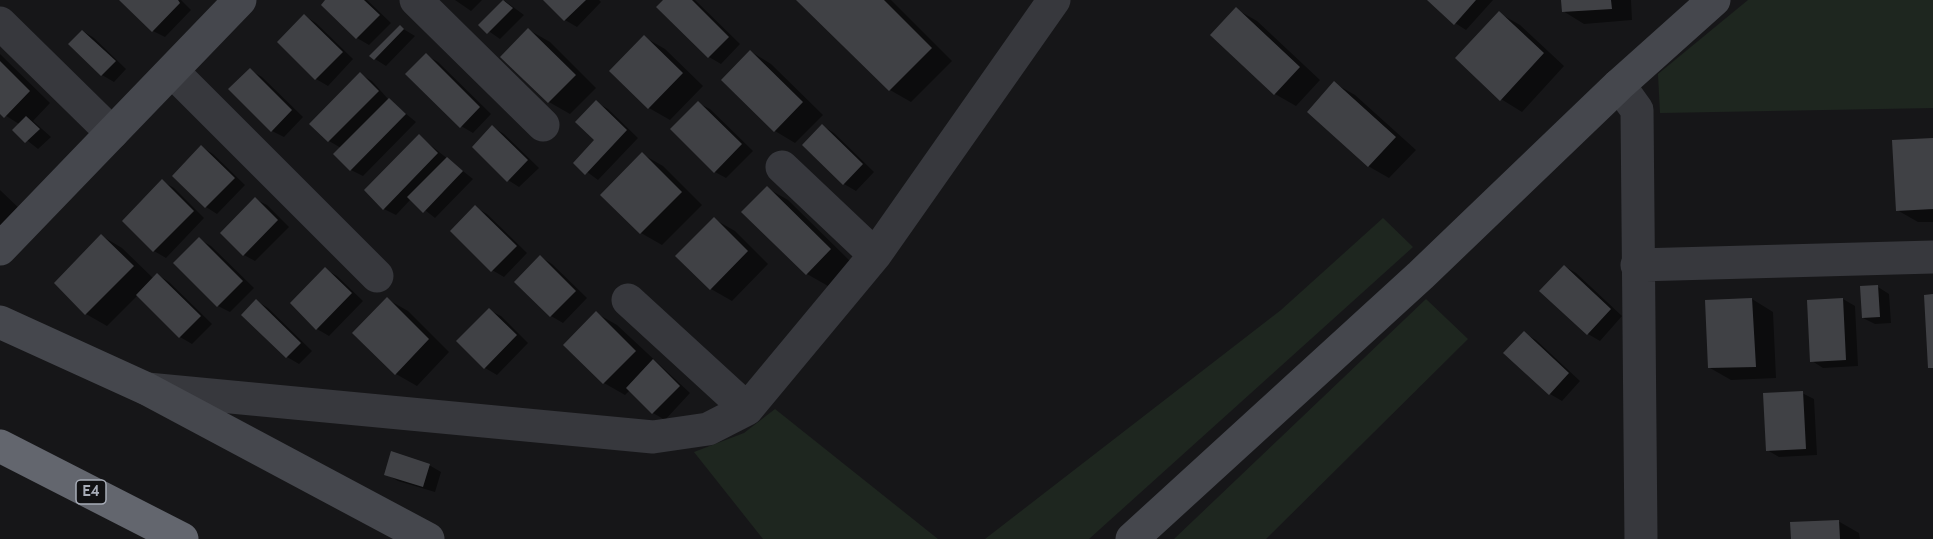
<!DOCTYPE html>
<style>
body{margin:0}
canvas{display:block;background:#161618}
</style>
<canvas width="1933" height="539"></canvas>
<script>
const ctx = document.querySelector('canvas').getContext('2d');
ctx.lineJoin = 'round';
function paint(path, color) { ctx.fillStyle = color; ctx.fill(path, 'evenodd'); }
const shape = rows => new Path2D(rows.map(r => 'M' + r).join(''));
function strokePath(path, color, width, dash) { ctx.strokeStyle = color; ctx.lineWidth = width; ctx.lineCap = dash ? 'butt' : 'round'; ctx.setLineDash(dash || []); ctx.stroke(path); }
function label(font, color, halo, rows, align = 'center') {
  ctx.font = font + ' Cabin,sans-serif'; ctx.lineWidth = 4.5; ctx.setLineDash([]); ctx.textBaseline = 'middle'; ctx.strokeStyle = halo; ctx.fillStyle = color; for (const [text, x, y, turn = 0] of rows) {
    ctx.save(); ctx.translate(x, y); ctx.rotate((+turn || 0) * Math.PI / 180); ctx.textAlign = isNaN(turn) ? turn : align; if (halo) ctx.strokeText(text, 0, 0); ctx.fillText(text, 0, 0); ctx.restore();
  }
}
paint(shape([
 [1748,0,1933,0,1933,108,1660,113,1658,74],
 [1383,218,1413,247,1089,539,985,539,1281,310],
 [1426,299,1468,339,1266,539,1174,539],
 [775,409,938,539,763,539,694,452,744,433]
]), '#1e261f');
paint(shape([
 [122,0,181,0,191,10,165,37,153,31],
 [327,0,367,0,391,23,369,45,357,38,323,5],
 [455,0,482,0,471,11],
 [545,0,599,0,601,2,577,27,565,20],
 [665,0,695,0,740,44,721,64,709,57,659,7],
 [798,0,891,0,952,61,911,102,890,90],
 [1430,0,1493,0,1466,30,1455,23],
 [1562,0,1631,0,1632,20,1584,24,1563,11],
 [505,1,524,15,500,39,480,25],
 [1236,9,1257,21,1320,80,1296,106,1275,94],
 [1499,13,1520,25,1564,66,1522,112,1501,99],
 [305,16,316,23,353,59,328,86,316,79],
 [400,27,415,36,386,66,375,59],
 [529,30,550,42,596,88,570,114,549,102],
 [83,31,94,38,126,69,114,82,102,75,70,44],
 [644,37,665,49,703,86,670,120,649,108,611,71],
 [750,51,771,64,823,115,795,143,775,131],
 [0,54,50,103,33,121,51,137,38,149,14,130,19,124,0,112],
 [426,55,438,62,491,114,473,133,461,126],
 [250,70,262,77,303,117,284,137,272,131],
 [360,74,372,81,388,99,416,122,363,176,351,170,341,148,329,141,311,124],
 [1334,83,1355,95,1416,150,1389,178,1368,166],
 [596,102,608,109,638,138,598,180,575,163,596,140],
 [698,103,710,109,753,151,726,178,715,172],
 [823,126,834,133,874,172,856,191,844,184,805,144],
 [493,127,504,134,539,168,519,187,508,180],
 [419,136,473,179,435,218,411,199,396,215,384,209],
 [1933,140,1933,222,1918,222,1897,210],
 [202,147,213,154,245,185,217,214,206,207],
 [642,154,663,166,702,205,662,245,641,233,602,195],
 [162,181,174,188,204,218,166,258,154,251],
 [767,188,788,200,851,262,828,286,807,274],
 [0,190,23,212,0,235],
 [255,199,267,205,289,227,255,261,244,255],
 [475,207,487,214,527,253,504,277,492,270],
 [714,219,735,231,768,264,732,301,711,289,677,256],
 [102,236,122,248,154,279,158,275,169,282,212,324,192,344,180,337,138,295,107,326,86,314,56,283],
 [199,239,211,246,254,288,230,312,218,306],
 [541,257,552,264,587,298,563,323,551,316],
 [1564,266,1576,273,1622,316,1600,341,1588,334,1542,291],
 [325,269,337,276,363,301,329,336,317,329],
 [1878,287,1889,294,1891,323,1875,324,1863,318],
 [387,299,408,311,449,352,417,386,396,374],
 [1752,299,1773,312,1776,378,1731,380,1710,368],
 [1843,299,1855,306,1858,366,1823,368,1812,361],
 [257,301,268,308,312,351,299,364,287,357,243,315],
 [489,310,501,316,528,343,497,375,485,368],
 [596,313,617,325,690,393,665,420,653,413,630,390,625,395,604,383],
 [1524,333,1536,340,1580,381,1562,401,1550,394],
 [1802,393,1814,399,1817,455,1779,457,1767,450],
 [429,465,441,472,435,492,398,481,386,474],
 [1838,521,1859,533,1860,539,1793,539]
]), '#0007');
paint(shape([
 [119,0,178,0,180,3,152,32],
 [325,0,364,0,380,15,356,39,321,5],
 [503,0,513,8,487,34,478,25],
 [543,0,586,0,564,21],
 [663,0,692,0,729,37,708,58,656,7],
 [796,0,884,0,932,48,889,91],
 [1427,0,1476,0,1454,25],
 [1561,0,1611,0,1612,9,1562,12],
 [1236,7,1300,67,1274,95,1210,35],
 [1499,11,1544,53,1500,101,1455,58],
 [304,14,343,52,315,80,277,42],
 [400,25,404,29,374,60,369,56],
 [528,28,576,75,548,103,500,57],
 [82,30,116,61,101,76,68,44],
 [644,35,683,73,648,109,609,71],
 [750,50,803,102,774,132,721,80],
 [426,53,480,107,460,128,405,74],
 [0,61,30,91,4,118,0,114],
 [250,68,292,110,271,132,228,89],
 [360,72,379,91,328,142,309,124],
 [1334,81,1396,137,1368,167,1307,112],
 [389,98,406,114,350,171,333,154],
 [596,100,627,130,585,175,573,163,594,140,575,122],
 [698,101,742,144,714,173,670,129],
 [26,116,40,129,25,143,12,130],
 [822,124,863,164,843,185,802,145],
 [492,125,528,160,507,182,472,147],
 [419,134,438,153,383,210,364,190],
 [1933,138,1933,209,1896,211,1892,140],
 [201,145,235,178,205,208,172,176],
 [642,152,682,192,640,234,600,195],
 [447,157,463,171,423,213,407,197],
 [162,179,194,211,153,252,122,221],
 [767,186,831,249,806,275,741,212],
 [255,197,278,220,243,256,220,233],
 [475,205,517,246,491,272,450,231],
 [714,217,748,251,710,290,675,256],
 [101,234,134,266,85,315,54,283],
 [199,237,243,281,217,307,173,263],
 [540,255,576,291,550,317,514,282],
 [1564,265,1611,309,1587,335,1539,291],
 [325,267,352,293,316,330,290,303],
 [157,273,201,316,179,338,136,295],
 [1878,285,1880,317,1862,318,1860,286],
 [1933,294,1933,368,1928,368,1924,295],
 [387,297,429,339,395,375,352,333],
 [1752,298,1756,367,1708,368,1705,300],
 [1843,298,1846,360,1810,362,1807,300],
 [256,299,301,343,286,358,241,315],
 [489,308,517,335,484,369,456,341],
 [596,311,636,351,603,384,563,345],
 [1524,331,1569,373,1549,395,1503,353],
 [653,359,680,386,652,414,626,388],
 [1803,391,1806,449,1766,451,1763,393],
 [391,451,430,464,423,487,384,475],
 [1839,520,1840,539,1791,539,1790,522]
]), '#404145');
strokePath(shape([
 [416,0,543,125],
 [0,23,112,133],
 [172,71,377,276],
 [1619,85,1637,110,1641,539],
 [782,167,875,255],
 [1637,265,1933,257],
 [628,300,747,409],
 [147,389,653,437,708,429,747,409,875,255,1054,0]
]), '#37383d', 33);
strokePath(shape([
 [0,249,240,0],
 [0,322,147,389,428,539],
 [1132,539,1421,275,1619,85,1714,0]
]), '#45474d', 33);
strokePath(shape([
 [0,446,182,539]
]), '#63666e', 33);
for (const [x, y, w] of [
 [91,492,30]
]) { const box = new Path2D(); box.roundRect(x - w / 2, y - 12, w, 24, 4.5); ctx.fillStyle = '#111113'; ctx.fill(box); strokePath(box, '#a8adb8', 1.5); }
label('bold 15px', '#a8adb8', null, [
 ["E4",91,492]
]);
</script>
